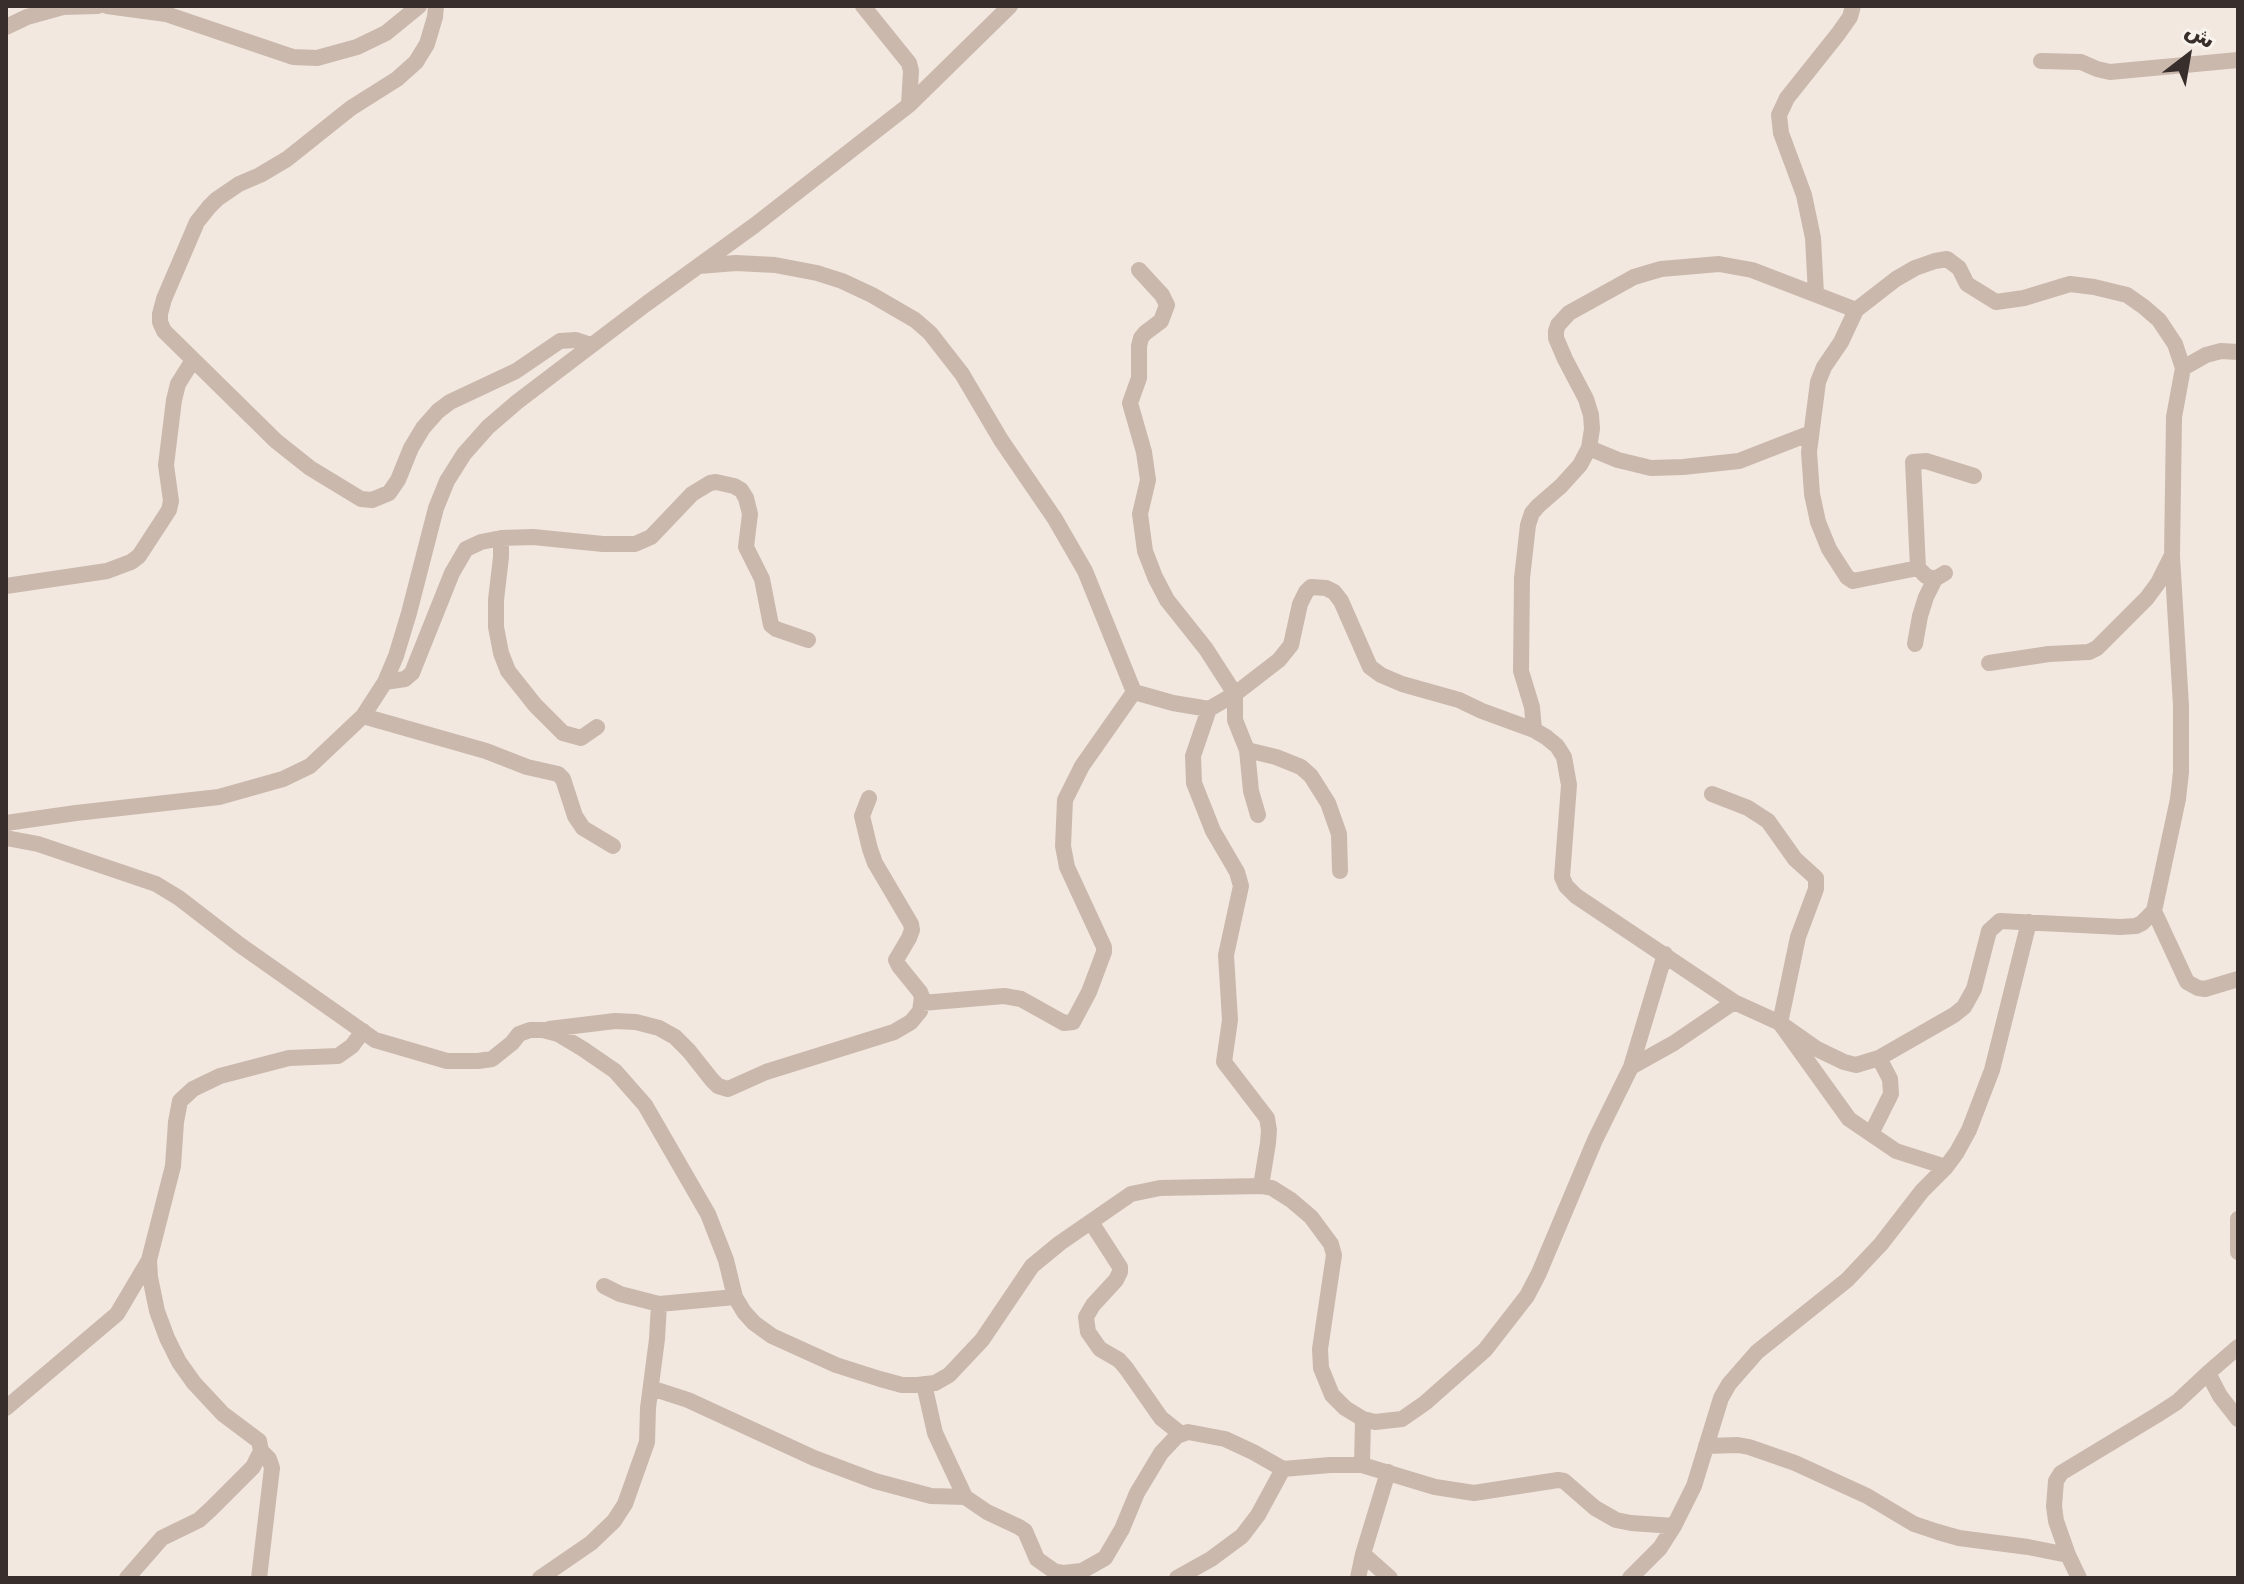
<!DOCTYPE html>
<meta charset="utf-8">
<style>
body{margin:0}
#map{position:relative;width:2244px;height:1584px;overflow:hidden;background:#f2e8e0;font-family:"DejaVu Sans",Cairo,sans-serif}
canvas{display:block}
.frame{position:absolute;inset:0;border:8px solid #382e2b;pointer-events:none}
.north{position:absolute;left:2148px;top:16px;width:80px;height:80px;-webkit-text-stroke:6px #f9f3ed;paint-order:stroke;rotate:31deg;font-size:22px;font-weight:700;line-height:32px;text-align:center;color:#382e2b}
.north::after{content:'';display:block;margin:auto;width:28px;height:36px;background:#382e2b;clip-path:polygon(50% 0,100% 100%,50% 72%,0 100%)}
</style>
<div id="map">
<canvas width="2244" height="1584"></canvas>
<div class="frame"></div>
<div class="north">ش</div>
</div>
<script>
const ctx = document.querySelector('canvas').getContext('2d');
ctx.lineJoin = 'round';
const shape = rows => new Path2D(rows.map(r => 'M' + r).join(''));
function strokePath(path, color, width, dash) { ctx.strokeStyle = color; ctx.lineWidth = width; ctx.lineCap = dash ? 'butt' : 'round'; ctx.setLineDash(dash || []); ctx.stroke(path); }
strokePath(shape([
 [107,6,166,14,293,57,317,58,357,47,386,33,419,6],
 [436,6,435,17,427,44,416,62,397,79,351,108,287,159,260,175,239,184,217,199,209,207,197,222,164,299,160,314,160,322,164,331,276,441,310,468,361,499,372,500,389,493,398,480,411,448,423,428,438,411,450,402,516,371,560,341,576,340,591,345],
 [863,6,909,63,911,71,909,105],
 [6,27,27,17,63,7,98,6],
 [2041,61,2081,62,2097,69,2110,72,2238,60],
 [699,266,736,263,775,265,817,273,842,281,872,295,915,320,930,333,962,374,1001,440,1055,519,1085,571,1134,692],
 [1139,270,1162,295,1167,305,1161,321,1145,333,1141,338,1139,346,1139,378,1130,403,1144,452,1148,480,1140,514,1145,551,1155,577,1167,600,1206,649,1235,694,1235,720,1247,750,1251,791,1258,815],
 [1816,294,1813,238,1804,195,1781,133,1779,115,1787,98,1838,34,1850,17,1853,6],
 [1856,310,1841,342,1824,367,1818,382,1809,452,1812,494,1818,522,1829,549,1847,577,1853,581,1918,568,1926,576,1935,579],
 [1589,448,1618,460,1651,468,1683,467,1739,461,1811,433],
 [501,538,501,557,496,600,496,627,501,653,508,671,535,705,563,733,581,738,597,727],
 [1918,568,1913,462,1926,461,1974,476],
 [6,586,107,571,131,562,139,556,169,510,171,501,166,465,174,400,178,384,193,360],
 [1915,644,1920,616,1926,597,1935,579,1945,573],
 [1989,663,2049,654,2089,652,2097,648,2147,598,2158,583,2171,557],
 [385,682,405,679,412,673,452,573,466,549,481,542,501,538,533,537,603,544,635,544,651,537,692,494,710,483,716,482,734,486,741,490,746,498,750,514,746,547,762,579,771,625,776,629,808,640],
 [1134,692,1173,703,1209,709,1235,694,1279,660,1291,645,1300,604,1306,592,1311,587,1326,588,1334,592,1341,601,1370,667,1381,675,1402,684,1459,700,1482,711,1534,730,1546,737,1557,746,1564,757,1569,785,1562,877,1566,886,1576,896,1734,1002,1780,1023,1817,1049,1844,1062,1856,1065,1879,1058,1954,1015,1964,1007,1974,989,1989,931,2000,921,2120,927,2136,926,2142,923,2154,911,2178,799,2181,772,2181,706,2172,556,2174,417,2183,368,2206,355,2221,351,2238,352],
 [1209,709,1193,756,1194,783,1213,831,1237,872,1241,886,1226,955,1230,1020,1224,1062,1267,1118,1269,1130,1268,1143,1261,1186],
 [363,716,486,751,527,767,558,774,563,779,575,816,583,828,613,846],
 [1534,730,1532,707,1521,671,1522,578,1528,525,1532,513,1538,506,1561,486,1580,465,1589,448,1592,429,1591,415,1586,399,1565,359,1556,338,1556,331,1558,325,1569,313,1634,277,1661,269,1719,264,1752,270,1856,310,1896,279,1915,268,1935,261,1947,259,1959,268,1967,284,1996,302,2024,298,2070,284,2094,287,2127,295,2144,307,2159,320,2175,344,2183,368],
 [1247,750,1276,757,1301,767,1311,776,1328,803,1339,834,1340,871],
 [1712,794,1748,808,1768,821,1795,859,1816,878,1816,889,1798,937,1780,1023,1849,1119,1896,1151,1946,1167],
 [6,823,76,813,219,797,283,779,310,766,363,716,385,682,396,656,409,613,436,508,447,481,464,454,488,427,517,402,646,304,755,225,909,105,1010,6],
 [6,838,38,844,156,884,179,898,240,945,375,1040,447,1061,478,1061,492,1059,512,1043,519,1034,530,1030,543,1030,558,1034,583,1049,615,1071,645,1105,708,1214,726,1260,735,1297,744,1312,754,1323,772,1336,836,1365,880,1379,902,1385,917,1385,935,1383,949,1375,982,1340,1032,1266,1060,1243,1131,1194,1160,1188,1261,1186,1272,1188,1291,1200,1311,1217,1331,1244,1334,1255,1320,1349,1321,1368,1332,1395,1345,1408,1363,1419,1375,1422,1402,1419,1425,1403,1485,1350,1527,1296,1539,1273,1595,1140,1631,1067,1665,954],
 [2154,911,2187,982,2198,988,2205,989,2238,979],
 [922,1003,1004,996,1021,999,1064,1023,1073,1022,1089,992,1104,952,1104,947,1067,867,1063,846,1065,800,1082,766,1134,692],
 [549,1029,615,1021,636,1022,659,1028,675,1037,689,1051,712,1080,718,1086,728,1089,766,1072,894,1032,911,1022,920,1011,922,997,920,992,899,966,896,960,909,938,912,930,911,924,875,863,870,849,862,816,869,798],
 [1631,1067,1674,1043,1734,1002],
 [1871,1134,1891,1094,1890,1079,1879,1058],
 [2238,1219,2238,1252],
 [1091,1222,1120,1267,1120,1272,1116,1280,1093,1305,1086,1317,1088,1332,1100,1349,1119,1360,1126,1368,1161,1418,1181,1434],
 [604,1286,620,1294,659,1304,735,1297],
 [2238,1347,2208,1373,2220,1396,2238,1419],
 [924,1384,935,1433,965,1497,987,1512,1019,1527,1025,1531,1037,1559,1054,1571,1063,1573,1082,1571,1105,1558,1122,1529,1137,1493,1161,1453,1177,1436,1188,1432,1225,1439,1253,1452,1283,1469,1330,1465,1362,1465,1435,1487,1474,1493,1558,1480,1564,1481,1595,1508,1616,1520,1631,1523,1674,1526],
 [651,1388,688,1400,814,1458,875,1481,931,1496,965,1497],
 [6,1408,117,1314,149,1260],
 [1706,1446,1738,1445,1749,1447,1795,1463,1867,1496,1914,1524,1938,1532,1959,1538,2028,1547,2068,1555],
 [1362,1465,1363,1419],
 [1363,1554,1390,1578],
 [127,1578,162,1538,199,1520,211,1509,253,1467,261,1451,259,1441,223,1414,194,1383,179,1362,167,1338,157,1311,150,1277,149,1260,173,1166,176,1122,180,1101,193,1089,220,1076,289,1058,338,1056,352,1046,363,1031],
 [259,1578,272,1468,269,1459,261,1451],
 [540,1578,591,1543,614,1521,625,1504,647,1442,648,1408,657,1339,659,1304],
 [1177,1578,1211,1559,1242,1536,1258,1515,1283,1469],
 [1358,1578,1363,1554,1388,1472],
 [1630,1578,1660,1548,1674,1526,1694,1486,1721,1398,1729,1384,1757,1352,1847,1280,1881,1244,1922,1191,1946,1167,1957,1152,1969,1130,1992,1070,2029,922],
 [2079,1578,2068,1555,2056,1521,2054,1506,2056,1481,2061,1473,2157,1415,2177,1402,2208,1373]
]), '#cab8ac', 16);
</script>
